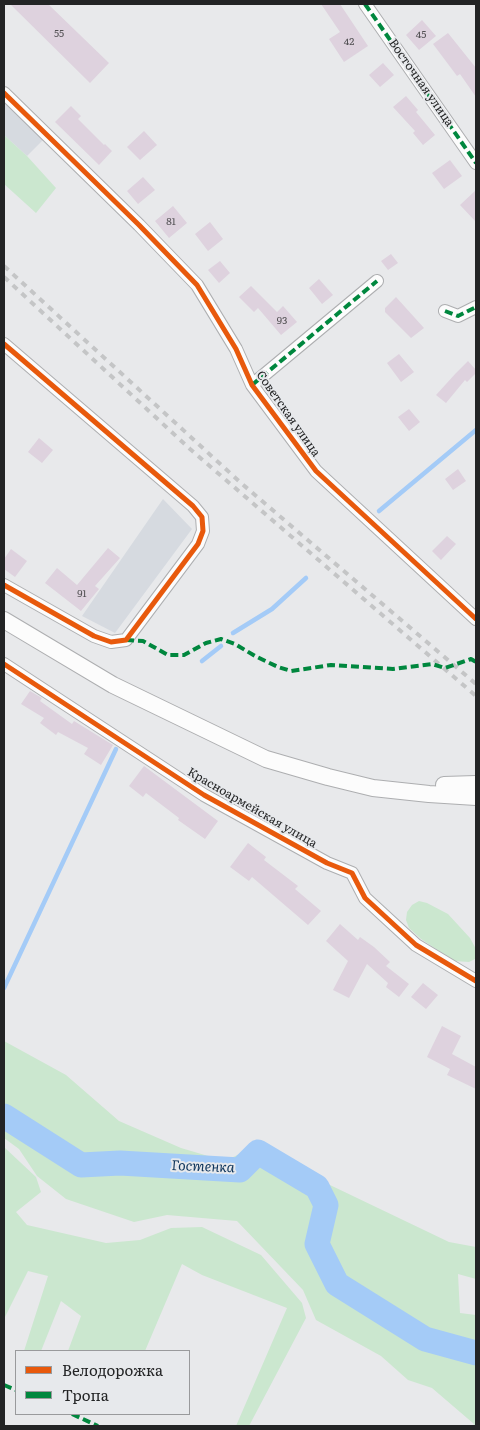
<!DOCTYPE html>
<meta charset="utf-8">
<style>
body{margin:0}
#map{position:relative;width:480px;height:1430px;overflow:hidden;background:#e8e9eb;font-family:Literata,serif}
canvas{display:block}
.frame{position:absolute;inset:0;border:5px solid #232425;pointer-events:none}
.legend{position:absolute;left:15px;top:1350px;width:175px;height:65px;box-sizing:border-box;background:#e7e9ec;border:1px solid #999a9c;margin:0;padding:6px 9px;list-style:none;font-size:15px;color:#232425}
.legend li{display:flex;align-items:center;gap:10px;height:25px}
.legend b{width:25px;border:1px solid #999a9c}
</style>
<div id="map">
<canvas width="480" height="1430"></canvas>
<div class="frame"></div>
<ul class="legend">
<li><b style="height:6px;background:#e8590c"></b>Велодорожка</li>
<li><b style="height:6px;background:#00873e"></b>Тропа</li>
</ul>
</div>
<script>
const ctx = document.querySelector('canvas').getContext('2d');
ctx.lineJoin = 'round';
function paint(path, color) { ctx.fillStyle = color; ctx.fill(path, 'evenodd'); }
const shape = rows => new Path2D(rows.map(r => 'M' + r).join(''));
function strokePath(path, color, width, dash) { ctx.strokeStyle = color; ctx.lineWidth = width; ctx.lineCap = dash ? 'butt' : 'round'; ctx.setLineDash(dash || []); ctx.stroke(path); }
function label(font, color, halo, rows, align = 'center') {
  ctx.font = font + ' Literata,serif'; ctx.lineWidth = 4; ctx.setLineDash([]); ctx.textBaseline = 'middle'; ctx.strokeStyle = halo; ctx.fillStyle = color; for (const [text, x, y, turn = 0] of rows) {
    ctx.save(); ctx.translate(x, y); ctx.rotate((+turn || 0) * Math.PI / 180); ctx.textAlign = isNaN(turn) ? turn : align; if (halo) ctx.strokeText(text, 0, 0); ctx.fillText(text, 0, 0); ctx.restore();
  }
}
paint(shape([
 [4,102,43,140,27,156,4,135],
 [163,499,192,529,115,633,82,616]
]), '#d6dae0');
paint(shape([
 [4,135,27,156,56,188,36,213,4,184],
 [419,901,427,903,448,914,470,938,476,949,475,959,469,962,454,961,421,939,409,928,406,920,407,912,412,905],
 [4,1041,66,1075,119,1121,181,1148,225,1161,260,1144,307,1174,449,1242,476,1247,476,1279,458,1274,460,1313,476,1315,476,1426,473,1426,474,1424,432,1388,408,1380,381,1356,316,1320,303,1290,237,1221,167,1215,134,1222,66,1199,37,1176,19,1149,4,1138],
 [4,1147,36,1177,41,1192,16,1212,27,1225,106,1243,140,1240,171,1228,202,1227,261,1255,302,1303,306,1318,249,1426,236,1426,287,1308,202,1275,182,1264,145,1351,68,1351,81,1316,61,1301,41,1351,24,1351,48,1276,28,1271,4,1319]
]), '#cbe7cf');
strokePath(shape([
 [379,511,476,430],
 [233,633,272,609,306,578],
 [202,661,221,646],
 [4,988,116,749]
]), '#a4cbf7', 4.5);
strokePath(shape([
 [4,1116,81,1165,120,1163,240,1170,258,1152,317,1187,326,1205,317,1244,337,1284,425,1339,476,1353]
]), '#a4cbf7', 25);
paint(shape([
 [10,4,48,4,109,63,90,83],
 [321,4,340,4,368,46,344,62,329,39,340,32],
 [422,20,436,36,419,50,406,35],
 [448,33,476,68,476,97,460,74,457,76,433,44],
 [383,63,394,75,380,87,369,75],
 [406,96,418,110,416,112,435,135,423,145,413,133,415,131,393,107],
 [71,106,81,116,78,119,104,145,105,144,112,151,99,165,55,122],
 [144,131,157,145,140,160,127,147],
 [450,160,462,176,444,189,432,173],
 [143,177,155,190,138,204,127,191],
 [476,190,476,222,460,205],
 [173,206,187,223,169,238,155,221],
 [210,222,223,239,208,251,195,234],
 [391,254,398,263,388,270,381,261],
 [220,261,230,273,219,283,208,270],
 [319,279,333,295,322,304,309,288],
 [251,286,277,312,283,306,297,322,281,335,258,308,254,312,239,297],
 [396,297,424,328,411,338,385,312,385,308],
 [399,354,414,372,401,382,387,363],
 [468,361,476,370,476,373,467,382,465,380,446,403,436,395,456,373],
 [409,409,420,422,409,431,398,417],
 [39,438,53,450,42,463,28,452],
 [458,469,466,481,453,490,445,479],
 [447,536,456,544,441,560,432,551],
 [108,548,120,558,95,586,99,589,81,611,45,583,57,568,77,585],
 [11,549,27,561,15,577,4,569,4,559],
 [30,691,42,698,40,701,72,724,74,721,113,745,101,765,84,754,88,748,58,732,56,735,40,723,44,718,21,704],
 [144,766,218,821,205,839,178,820,179,818,146,793,143,797,129,786],
 [248,843,266,857,264,860,298,886,295,889,321,911,308,925,252,877,249,881,230,867],
 [340,924,358,940,360,937,374,947,390,962,386,966,409,984,399,997,386,987,388,983,367,964,349,998,333,990,348,961,326,941],
 [423,983,438,995,426,1009,411,997],
 [442,1026,461,1036,452,1054,476,1067,476,1089,447,1075,450,1069,427,1057]
]), '#ded2de');
const minor = shape([
 [365,4,476,163],
 [4,93,139,225,197,285,236,349,252,385,316,471,476,619],
 [445,311,458,316,476,307],
 [4,344,193,506,202,517,203,531,198,544,126,640,111,642,94,636,4,585],
 [252,385,377,281],
 [4,664,204,795,327,863,352,873,365,898,416,945,476,981]
]);
const major = shape([
 [4,620,113,685,266,759,328,777,373,788,429,794,476,797],
 [444,785,476,784]
]);
strokePath(minor, '#adaeb0', 14);
strokePath(major, '#adaeb0', 18);
strokePath(minor, '#fcfcfc', 12);
strokePath(major, '#fcfcfc', 16);
strokePath(shape([
 [4,266,241,483,476,684],
 [4,277,190,449,476,696]
]), '#c4c5c6', 4, [6, 6]);
strokePath(shape([
 [365,4,476,163],
 [445,311,458,316,476,307],
 [252,385,377,281],
 [126,640,143,641,168,655,184,655,206,643,221,639,235,644,255,656,278,667,291,671,331,665,393,669,432,664,445,668,471,659,476,662],
 [4,1385,16,1390],
 [72,1414,98,1426]
]), '#00873e', 4, [8, 4]);
strokePath(shape([
 [4,93,139,225,197,285,236,349,252,385,316,471,476,619],
 [4,344,193,506,202,517,203,531,198,544,126,640,111,642,94,636,4,585],
 [4,664,204,795,327,863,352,873,365,898,416,945,476,981]
]), '#e8590c', 5);
label('10px', '#525053', null, [
 ["55",59,34],
 ["45",421,35],
 ["42",349,42],
 ["81",171,222],
 ["93",282,321],
 ["91",82,594]
]);
label('12px', '#232425', '#e7e9ec', [
 ["Восточная улица",421,83,55],
 ["Советская улица",288,414,55],
 ["Красноармейская улица",252,808,30]
]);
label('italic 14px', '#0d345b', '#e7e9ec', [
 ["Гостенка",203,1167,2]
]);
</script>
